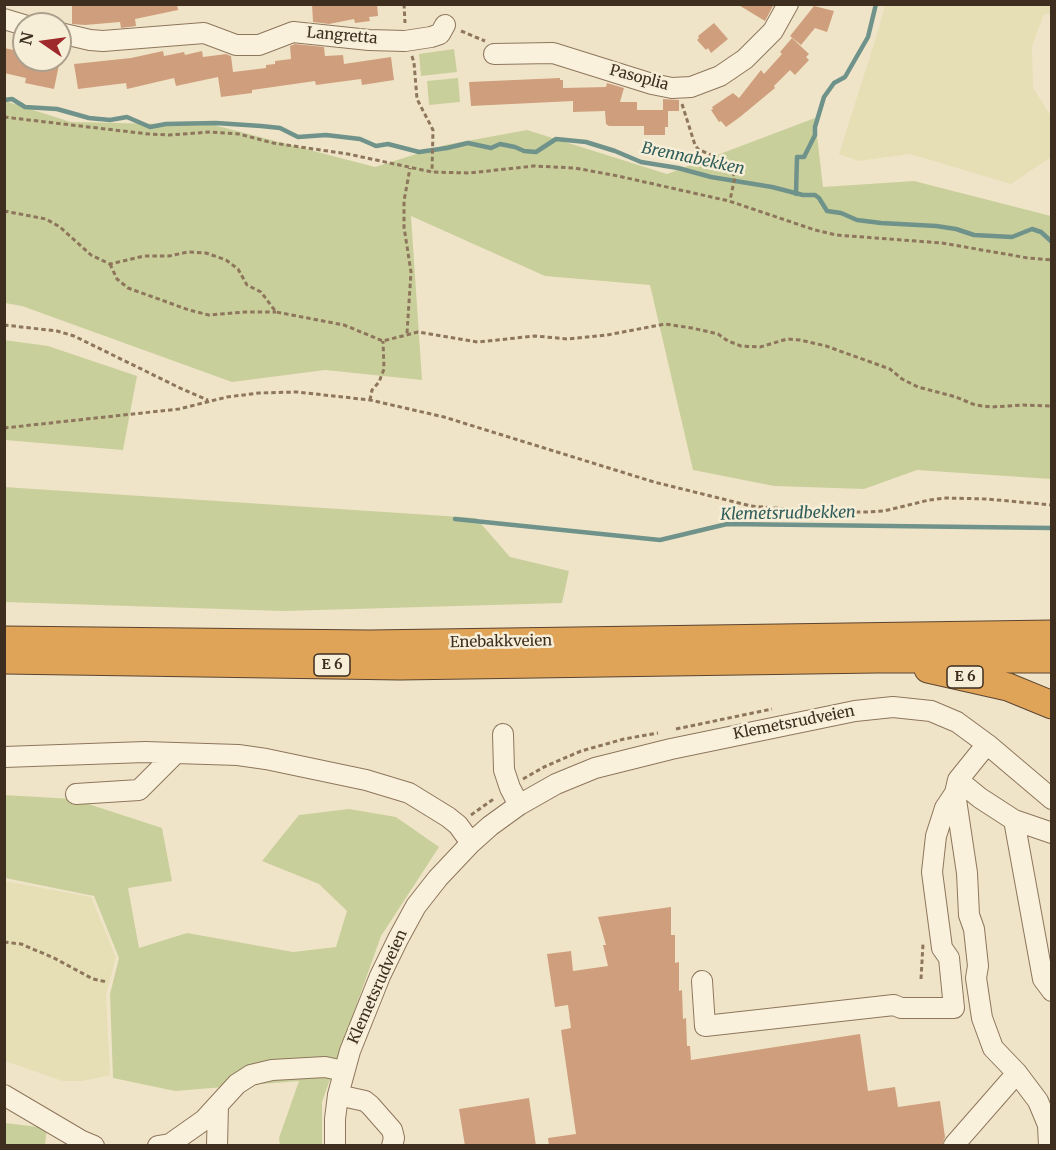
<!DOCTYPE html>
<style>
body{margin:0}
#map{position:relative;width:1056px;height:1150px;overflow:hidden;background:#f0e4c8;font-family:Merriweather,serif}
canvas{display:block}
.frame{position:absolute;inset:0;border:6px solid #3d2e20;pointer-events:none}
.north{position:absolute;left:12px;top:12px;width:60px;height:60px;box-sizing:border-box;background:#f7eed8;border:2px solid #ada18e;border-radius:50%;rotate:283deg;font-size:16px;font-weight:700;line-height:24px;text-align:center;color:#3d2e20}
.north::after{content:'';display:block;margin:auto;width:21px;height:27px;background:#9e2a2b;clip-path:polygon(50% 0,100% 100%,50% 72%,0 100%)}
</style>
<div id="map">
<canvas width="1056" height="1150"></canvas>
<div class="frame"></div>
<div class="north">N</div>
</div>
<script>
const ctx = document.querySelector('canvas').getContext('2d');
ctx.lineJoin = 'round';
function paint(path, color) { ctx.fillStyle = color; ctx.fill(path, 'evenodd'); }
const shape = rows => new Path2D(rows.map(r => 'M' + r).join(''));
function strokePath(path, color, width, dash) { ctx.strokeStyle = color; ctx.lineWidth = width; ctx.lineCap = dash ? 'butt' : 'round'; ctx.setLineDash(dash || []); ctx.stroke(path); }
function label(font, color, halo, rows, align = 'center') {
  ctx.font = font + ' Merriweather,serif'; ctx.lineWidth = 5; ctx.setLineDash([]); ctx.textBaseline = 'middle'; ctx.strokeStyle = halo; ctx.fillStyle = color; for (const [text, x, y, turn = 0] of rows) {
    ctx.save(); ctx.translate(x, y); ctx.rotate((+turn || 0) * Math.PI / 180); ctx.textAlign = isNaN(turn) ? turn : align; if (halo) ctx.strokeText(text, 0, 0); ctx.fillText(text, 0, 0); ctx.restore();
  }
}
paint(shape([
 [885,5,1051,5,1051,14,1044,14,1032,46,1033,88,1051,116,1051,157,1011,184,910,154,858,161,839,154,879,28],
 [5,881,91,897,116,957,106,995,110,1075,82,1081,63,1081,5,1061]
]), '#e6deb5');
paint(shape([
 [454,49,457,72,421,76,419,54],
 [458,78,460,102,429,105,427,81],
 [5,101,71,122,214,125,375,167,445,145,527,130,667,174,815,118,823,187,914,181,1051,216,1051,479,917,470,864,489,774,486,693,470,650,285,545,276,411,216,422,380,325,370,232,382,22,306,5,303],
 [4,340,48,346,137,376,123,450,5,440],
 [4,487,476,518,510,557,569,571,562,603,284,611,5,602],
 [4,795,73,799,162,828,172,881,128,888,139,948,187,933,293,952,336,947,347,911,319,884,262,861,299,815,349,809,396,817,439,847,381,936,322,1102,322,1145,280,1145,279,1138,299,1081,175,1091,113,1078,110,994,119,958,94,896,5,878],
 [5,1123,47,1128,45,1145,5,1146]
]), '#c9cf9b');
strokePath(shape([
 [4,100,12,99,25,107,57,109,89,118,110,120,127,117,150,127,166,124,216,123,261,126,280,128,298,137,326,135,360,139,376,146,388,144,419,152,447,148,468,143,491,148,500,144,515,147,524,151,536,152,556,139,586,142,615,151,641,162,678,168,711,177,772,187,803,195,815,195,819,198,827,211,841,213,857,220,881,223,936,226,956,229,974,235,1012,237,1032,229,1041,232,1052,242],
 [796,194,797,157,804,157,815,135,815,127,824,97,834,83,845,77,868,37,876,4],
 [455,519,660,540,727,524,1052,528]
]), '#6f938a', 4.5);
paint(shape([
 [72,4,177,4,178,10,135,19,136,26,121,28,120,22,85,25,72,24],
 [312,4,377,4,378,16,369,17,370,21,355,23,354,19,329,24,313,22],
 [737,4,774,4,765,21],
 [814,6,834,11,827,32,815,28,801,45,790,36],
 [714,23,728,39,711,53,708,48,706,50,697,40,699,38,698,36],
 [792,38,809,54,806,57,809,60,795,75,790,70,774,86,775,88,740,117,726,127,721,121,719,122,711,110,713,109,712,107,733,93,739,98,761,70,764,74,782,54,780,52],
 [295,44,324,47,325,56,343,55,344,64,391,57,394,80,362,85,361,79,316,85,315,81,252,90,252,93,221,97,218,77,176,86,174,78,127,89,126,83,78,89,74,64,131,58,163,51,164,56,184,52,185,55,202,51,203,57,226,54,231,56,233,72,266,68,266,65,275,64,275,61,291,59,290,46],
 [4,48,24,52,24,60,60,60,54,89,25,83,26,78,4,73],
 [560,78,560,80,563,80,563,88,606,87,607,83,624,88,620,102,637,102,637,110,663,110,663,99,679,100,679,111,668,111,668,127,665,127,665,135,644,135,644,126,609,126,606,124,605,111,573,112,573,101,471,106,469,82],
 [671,907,671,935,675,935,675,963,679,962,679,991,682,990,683,1019,686,1018,687,1046,690,1046,691,1060,860,1034,868,1091,895,1087,898,1107,940,1101,945,1137,942,1146,549,1146,548,1138,576,1134,561,1030,571,1028,568,1005,555,1007,547,954,571,951,573,971,608,966,603,945,606,945,598,917],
 [529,1098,536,1146,465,1146,459,1109]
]), '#cf9f7d');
const minor = shape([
 [4,19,24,25],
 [60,33,90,40,103,41,204,33,236,45,259,45,293,32,369,40,405,41,431,37,440,34,445,25],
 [494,54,553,53,652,84,672,88,691,87,720,76,745,59,773,31,788,4],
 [503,734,504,770,510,788,519,805],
 [987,744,958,780,955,793,967,873,969,915,974,929,978,966,976,978,982,1018,993,1048,1017,1073,1038,1101,1048,1125,1049,1146],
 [4,757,145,752,238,755,266,759,366,780,409,793,448,817,458,825,471,843],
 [958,780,980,798,1014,820,1052,833],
 [76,794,139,790,176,753],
 [1014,820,1043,979,1052,991],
 [702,981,705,1026,894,1005,901,1008,954,1008,949,958,942,948,932,872,936,836,945,808,955,793],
 [4,1095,82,1141,94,1146],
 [338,1095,365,1101,370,1105,392,1130,394,1138,392,1146],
 [954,1145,1017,1073],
 [158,1146,170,1144,204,1120,237,1084,251,1075,272,1070,325,1067,344,1071],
 [217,1146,218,1105],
 [335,1146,335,1119,338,1095,350,1051,380,976,398,939,416,906,438,878,471,843,490,826,519,805,556,784,595,768,671,749,855,711,893,707,931,711,957,722,987,744,1052,799]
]);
const highway = shape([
 [4,640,370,644,1052,634],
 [4,660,400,666,877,659,1052,659],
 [928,669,1008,687,1052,705]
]);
strokePath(minor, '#8d765c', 22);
strokePath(highway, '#5b4430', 29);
strokePath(shape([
 [404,4,405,23],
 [461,31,485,41],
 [412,56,414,63,417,99,433,130,432,172],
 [682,104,695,145,698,149,721,160,731,169,735,177,730,200],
 [4,117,148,134,169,135,210,132,239,134,273,143,348,154,432,172,469,173,534,166,575,168,618,176,729,201,815,230,836,235,942,243,1028,258,1052,260],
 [4,211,46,219,60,227,91,255,110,264,144,256,169,256,188,252,206,253,226,260,238,269,247,285,261,292,276,312,344,325,383,341,418,332,478,342,535,336,568,339,607,335,665,324,692,328,718,334,728,341,741,346,760,347,787,339,800,340,826,346,890,369,902,379,918,387,956,397,975,405,991,407,1023,405,1052,406],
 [110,264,117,279,128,288,189,310,209,315,245,312,276,312],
 [4,325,57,331,74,336,182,389,208,400],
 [407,333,411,272,404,227,404,201,410,168],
 [370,400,372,390,379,382,384,369,383,341],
 [4,428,179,409,227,397,259,393,297,392,370,400,444,417,654,482,751,506,822,512,866,512,884,511,929,500,946,498,987,499,1052,505],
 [676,729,772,709],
 [523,779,544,767,581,751,624,739,658,733],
 [471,815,495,798],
 [4,942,21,944,54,958,93,979,107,982],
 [921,979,923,944]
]), '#8d765c', 3, [4.5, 3]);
strokePath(minor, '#faf1dc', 20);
strokePath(highway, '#e0a458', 27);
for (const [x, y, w] of [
 [332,665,36],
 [965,677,36]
]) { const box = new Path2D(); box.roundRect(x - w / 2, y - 11, w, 22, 4.5); ctx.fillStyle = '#f7eed8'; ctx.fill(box); strokePath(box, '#3d2e20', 1.5); }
label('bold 14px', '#3d2e20', null, [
 ["E 6",332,665],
 ["E 6",965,677]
]);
label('15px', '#3d2e20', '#f7eed8', [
 ["Langretta",342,36,5],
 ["Pasoplia",639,78,15],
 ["Enebakkveien",501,642,-1],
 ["Klemetsrudveien",794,723,-11],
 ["Klemetsrudveien",378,987,-66]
]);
label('italic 16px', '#2f5d5a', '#f7eed8', [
 ["Brennabekken",693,159,12],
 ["Klemetsrudbekken",788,514,-1]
]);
</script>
